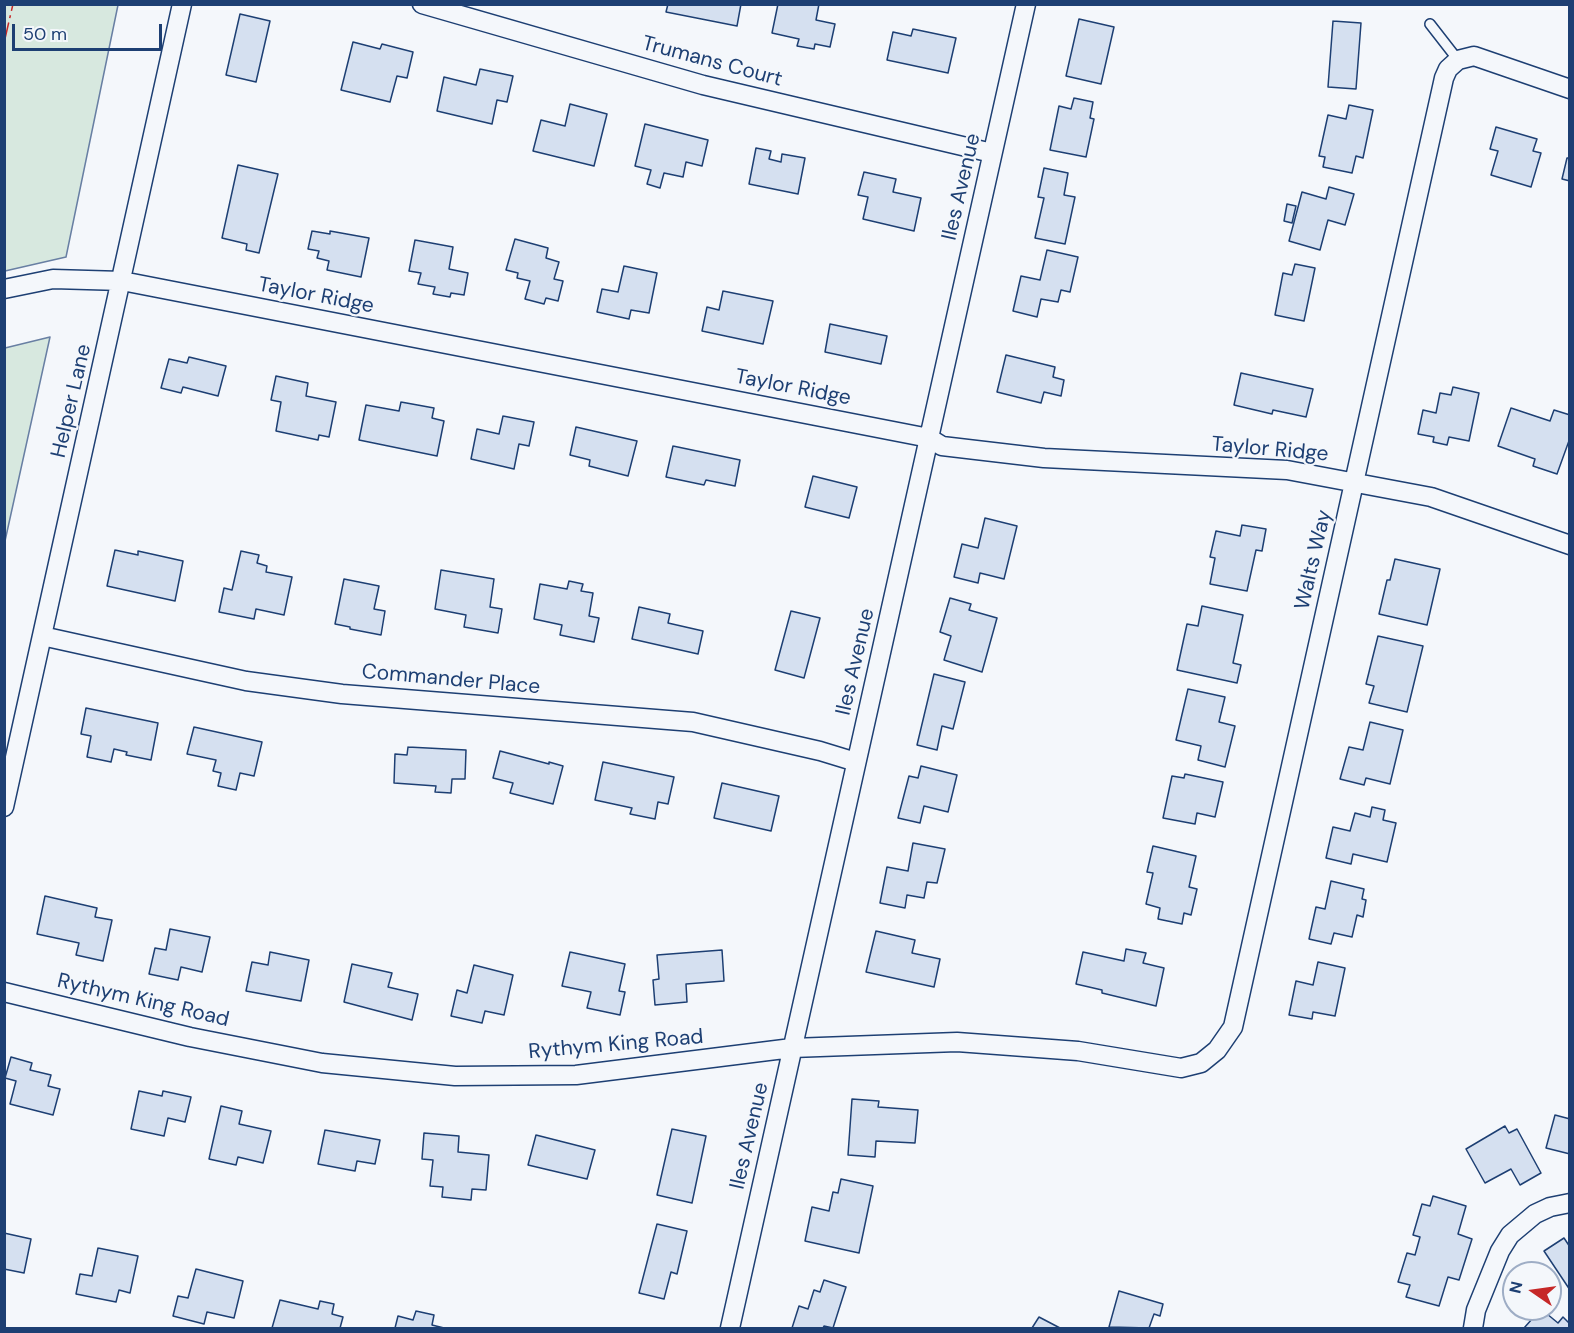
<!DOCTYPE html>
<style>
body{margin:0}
#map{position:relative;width:1574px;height:1333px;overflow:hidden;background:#f4f7fb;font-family:"DM Sans",sans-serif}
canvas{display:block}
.frame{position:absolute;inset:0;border:6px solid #1d3f73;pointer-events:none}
.north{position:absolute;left:1502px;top:1261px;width:60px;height:60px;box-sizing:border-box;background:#f4f7fb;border:2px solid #9eadc5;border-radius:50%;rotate:283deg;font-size:16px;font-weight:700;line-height:24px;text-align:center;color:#1d3f73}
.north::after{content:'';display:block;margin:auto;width:21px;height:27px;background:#c62828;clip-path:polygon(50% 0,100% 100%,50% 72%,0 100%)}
.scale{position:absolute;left:12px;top:24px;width:150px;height:27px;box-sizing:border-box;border:3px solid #1d3f73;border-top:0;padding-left:8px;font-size:18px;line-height:21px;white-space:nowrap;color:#1d3f73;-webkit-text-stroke:4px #f4f7fb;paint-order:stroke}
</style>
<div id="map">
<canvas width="1574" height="1333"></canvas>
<div class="frame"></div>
<div class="north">N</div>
<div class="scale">50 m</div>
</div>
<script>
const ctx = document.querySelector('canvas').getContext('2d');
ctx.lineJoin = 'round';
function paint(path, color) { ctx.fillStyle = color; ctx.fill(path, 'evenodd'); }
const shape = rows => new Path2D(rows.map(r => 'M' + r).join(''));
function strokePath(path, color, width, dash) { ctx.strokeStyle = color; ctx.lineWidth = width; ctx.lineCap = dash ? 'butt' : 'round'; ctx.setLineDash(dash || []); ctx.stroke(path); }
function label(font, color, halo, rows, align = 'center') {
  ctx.font = font + ' "DM Sans",sans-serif'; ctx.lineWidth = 4.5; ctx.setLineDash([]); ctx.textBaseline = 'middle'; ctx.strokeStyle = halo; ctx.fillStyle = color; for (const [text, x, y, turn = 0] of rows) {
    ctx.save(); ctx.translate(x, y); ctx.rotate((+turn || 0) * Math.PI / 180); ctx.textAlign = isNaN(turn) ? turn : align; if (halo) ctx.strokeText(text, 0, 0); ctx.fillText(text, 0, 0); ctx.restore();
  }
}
const green = shape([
 [4,5,118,5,66,257,5,271,4,5],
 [50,337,5,541,5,348,50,337]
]);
paint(green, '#d7e8df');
strokePath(green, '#687fa3', 1.5);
const building = shape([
 [668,4,741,4,737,26,666,12,668,4],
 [778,4,819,4,816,20,835,24,830,47,815,44,814,49,797,46,799,39,772,33,778,4],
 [240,14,270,21,256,82,226,75,240,14],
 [1079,19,1114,27,1101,84,1066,76,1079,19],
 [1333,21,1361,23,1356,89,1328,87,1333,21],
 [913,29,956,38,948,73,887,60,893,32,911,36,913,29],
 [353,42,380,49,382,44,413,52,407,78,397,76,390,102,341,90,353,42],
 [480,69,513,76,507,102,497,100,492,124,437,111,444,77,476,85,480,69],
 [1074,98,1093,102,1090,118,1094,119,1086,157,1050,150,1059,106,1071,109,1074,98],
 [570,104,607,114,594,166,533,151,541,120,565,126,570,104],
 [1349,105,1373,110,1363,158,1356,156,1352,173,1323,167,1325,157,1319,156,1328,115,1346,119,1349,105],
 [645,124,708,140,702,166,686,162,683,177,664,173,660,188,647,184,651,170,635,166,645,124],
 [1496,127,1537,139,1533,151,1541,153,1531,187,1491,175,1498,151,1490,149,1496,127],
 [756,148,771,151,769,159,781,162,782,154,805,158,798,194,749,184,756,148],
 [1567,158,1570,158,1570,181,1562,179,1567,158],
 [238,165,278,174,259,253,246,250,247,244,222,238,238,165],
 [1044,168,1068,173,1064,195,1075,197,1065,244,1035,238,1044,198,1038,197,1044,168],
 [864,172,896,179,893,192,921,198,914,231,863,219,868,197,858,195,864,172],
 [1329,187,1354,194,1345,225,1328,220,1320,250,1289,241,1302,192,1326,199,1329,187],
 [1287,204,1296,206,1292,223,1284,221,1287,204],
 [312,231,330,234,330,231,369,238,361,277,327,270,329,261,317,258,319,251,308,249,312,231],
 [515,239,548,248,546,258,559,262,554,279,563,281,558,301,546,298,544,304,525,299,530,281,517,278,518,273,506,270,515,239],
 [415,240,453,247,449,269,468,273,464,295,451,293,450,297,433,294,435,287,418,284,421,273,409,271,415,240],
 [1047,250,1078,257,1070,292,1061,290,1058,302,1041,299,1037,317,1013,311,1021,276,1040,280,1047,250],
 [1295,264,1315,268,1304,321,1275,315,1283,273,1292,275,1295,264],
 [624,266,657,273,649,313,631,310,629,319,597,312,602,289,618,292,624,266],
 [723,291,773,301,763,344,702,331,707,307,719,310,723,291],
 [830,324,887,336,881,364,825,352,830,324],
 [1006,355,1055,367,1053,377,1064,380,1061,396,1044,392,1041,403,997,392,1006,355],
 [189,357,226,366,218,396,183,387,181,393,161,388,169,359,187,363,189,357],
 [1241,373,1313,389,1306,417,1273,410,1272,414,1234,405,1241,373],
 [276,376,308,383,306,396,336,402,329,437,319,435,318,440,276,431,281,402,271,400,276,376],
 [1453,387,1479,393,1469,441,1449,437,1447,445,1433,442,1434,437,1418,434,1423,410,1436,413,1440,393,1451,395,1453,387],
 [401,402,434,408,432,418,444,421,437,456,359,440,366,405,399,411,401,402],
 [1511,408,1550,421,1554,410,1570,415,1570,438,1557,474,1533,466,1535,459,1498,446,1511,408],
 [503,416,534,422,529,446,519,444,514,469,471,459,477,429,499,434,503,416],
 [576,427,637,441,628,476,589,466,590,460,570,455,576,427],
 [673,446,740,460,735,486,706,480,704,485,666,477,673,446],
 [813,476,857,487,849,518,805,507,813,476],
 [985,518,1017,526,1004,579,980,573,978,583,954,577,962,544,978,548,985,518],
 [1242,525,1266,529,1262,551,1256,550,1247,591,1210,584,1215,558,1210,557,1216,531,1240,536,1242,525],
 [115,550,138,555,138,551,183,561,175,601,107,586,115,550],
 [241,551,259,555,257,563,267,566,266,572,292,577,284,615,256,609,254,619,219,612,224,588,232,590,241,551],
 [1395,559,1440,569,1427,625,1379,614,1387,580,1390,580,1395,559],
 [441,570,494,579,490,607,502,609,498,633,464,627,466,615,435,609,441,570],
 [344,579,379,586,374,609,385,611,381,635,350,629,350,627,335,624,344,579],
 [569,581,583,584,581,591,593,593,589,616,599,618,594,642,560,635,562,625,534,619,540,584,567,589,569,581],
 [950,598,971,604,969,610,997,618,982,672,944,660,951,636,940,632,950,598],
 [1202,606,1243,615,1233,663,1241,665,1237,683,1177,670,1187,624,1198,626,1202,606],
 [639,607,670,614,668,623,703,631,698,654,632,639,639,607],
 [791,611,820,618,804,678,775,670,791,611],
 [1378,636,1423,646,1407,712,1369,703,1374,686,1366,684,1378,636],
 [934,674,965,682,953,729,942,726,937,750,917,745,934,674],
 [1188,689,1225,697,1219,722,1235,726,1225,767,1198,760,1201,746,1176,740,1188,689],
 [86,708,158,723,151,760,126,755,127,752,114,749,111,762,87,757,91,736,81,734,86,708],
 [1370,722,1403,730,1390,784,1366,778,1364,785,1340,779,1349,747,1363,750,1370,722],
 [194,727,262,742,254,776,240,773,236,790,218,786,221,773,213,771,216,760,187,754,194,727],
 [408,747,466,750,465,779,452,779,451,793,435,792,436,786,394,783,395,754,407,755,408,747],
 [500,751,549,764,549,762,563,766,553,804,510,793,513,783,493,778,500,751],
 [603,762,674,777,668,804,658,802,655,819,630,814,632,808,595,800,603,762],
 [921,766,957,775,948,812,924,806,920,823,898,818,909,776,918,778,921,766],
 [1185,774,1223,782,1215,817,1197,813,1195,824,1163,818,1172,776,1184,778,1185,774],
 [722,783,779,796,771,831,714,818,722,783],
 [1372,807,1385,810,1383,820,1396,823,1387,862,1353,854,1351,864,1326,858,1333,827,1350,831,1355,813,1370,817,1372,807],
 [913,843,945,849,937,883,927,882,924,898,907,895,905,908,880,903,887,867,908,871,913,843],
 [1153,846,1196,856,1189,887,1197,889,1191,915,1184,913,1182,924,1158,919,1160,908,1146,904,1153,873,1147,872,1153,846],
 [1331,881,1364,889,1362,899,1366,900,1363,917,1357,915,1352,937,1334,933,1331,944,1309,939,1316,907,1325,909,1331,881],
 [45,896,97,908,95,917,112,920,103,961,76,955,79,943,37,934,45,896],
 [170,929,210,937,202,972,181,967,178,980,149,974,155,948,166,950,170,929],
 [876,931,915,940,912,953,940,959,934,987,866,972,876,931],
 [1126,949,1146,953,1143,963,1164,968,1156,1006,1102,993,1102,990,1076,984,1083,952,1124,961,1126,949],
 [722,950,724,981,686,984,687,1002,655,1005,653,980,659,979,657,955,722,950],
 [270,952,309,960,301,1001,246,991,252,962,268,965,270,952],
 [570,952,625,964,619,991,625,992,620,1015,587,1008,591,992,562,986,570,952],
 [1318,962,1345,968,1335,1016,1313,1012,1312,1019,1289,1015,1296,981,1313,985,1318,962],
 [352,964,392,973,388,987,418,994,412,1020,344,1002,352,964],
 [474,965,513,975,504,1015,485,1011,482,1023,451,1016,457,990,467,993,474,965],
 [11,1057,32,1063,30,1070,51,1075,48,1086,60,1089,53,1115,10,1104,16,1081,5,1078,11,1057],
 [139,1091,162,1096,163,1091,191,1097,185,1122,168,1118,164,1136,131,1129,139,1091],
 [852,1099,879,1101,878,1107,918,1110,915,1143,876,1141,875,1157,848,1155,852,1099],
 [221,1106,242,1111,239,1124,271,1131,263,1163,238,1157,236,1165,209,1159,221,1106],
 [1555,1115,1570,1119,1570,1154,1546,1148,1555,1115],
 [1505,1126,1509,1133,1517,1129,1541,1173,1520,1185,1511,1169,1485,1183,1466,1149,1505,1126],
 [672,1129,706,1136,692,1203,657,1195,672,1129],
 [325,1130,380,1140,375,1164,357,1161,355,1171,318,1164,325,1130],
 [424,1133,459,1136,458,1152,489,1155,486,1190,472,1189,471,1200,442,1197,443,1187,430,1186,433,1160,422,1159,424,1133],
 [536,1135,595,1150,587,1179,528,1165,536,1135],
 [841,1179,873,1186,859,1253,805,1241,812,1207,829,1211,833,1192,838,1193,841,1179],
 [1433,1196,1466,1206,1458,1234,1472,1239,1459,1280,1448,1277,1439,1306,1406,1297,1410,1285,1398,1282,1407,1253,1415,1255,1420,1237,1413,1235,1422,1204,1430,1206,1433,1196],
 [657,1224,687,1231,677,1274,671,1272,664,1299,639,1293,657,1224],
 [4,1233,31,1239,24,1273,4,1269,4,1233],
 [1564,1238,1570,1247,1570,1290,1544,1251,1564,1238],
 [98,1248,138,1256,130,1293,119,1290,116,1302,76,1294,80,1274,92,1276,98,1248],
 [196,1269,243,1281,234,1318,207,1312,204,1324,173,1316,178,1296,188,1298,196,1269],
 [824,1280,846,1287,833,1328,824,1326,823,1328,792,1328,799,1306,808,1309,814,1290,820,1292,824,1280],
 [1119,1291,1163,1304,1160,1316,1154,1314,1149,1328,1109,1327,1119,1291],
 [280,1300,318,1309,320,1301,334,1304,332,1314,343,1317,340,1328,272,1328,280,1300],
 [1541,1309,1558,1323,1563,1317,1570,1324,1570,1328,1524,1328,1541,1309],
 [416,1311,434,1315,432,1325,444,1328,395,1328,398,1316,413,1320,416,1311],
 [1039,1317,1060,1328,1032,1328,1039,1317]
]);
paint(building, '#d5e0f0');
strokePath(building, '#1d3f73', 1.5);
const lane = shape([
 [1430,24,1458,60]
]);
const street = shape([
 [422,4,703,85,992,153],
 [4,289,53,279,122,281,929,438,942,446,1044,458,1287,470,1431,497,1570,545],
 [42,636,246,681,342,694,693,722,820,751,856,762],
 [4,807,182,4],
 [4,992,190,1037,322,1063,455,1076,576,1075,792,1048,957,1042,1078,1051,1181,1068,1201,1063,1217,1050,1233,1027,1444,78,1448,69,1458,60,1474,56,1570,89],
 [730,1328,1026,4],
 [1473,1328,1476,1310,1500,1251,1510,1235,1535,1214,1550,1207,1570,1203]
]);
strokePath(lane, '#1d3f73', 12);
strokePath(street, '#1d3f73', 21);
strokePath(lane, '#f4f7fb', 9);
strokePath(street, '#f4f7fb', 18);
strokePath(shape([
 [4,43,13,4]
]), '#c62828', 1.5, [21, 4.5, 3, 4.5]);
label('21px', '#1d3f73', '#f4f7fb', [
 ["Trumans Court",712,62,15],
 ["Iles Avenue",962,187,-77],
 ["Taylor Ridge",316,296,11],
 ["Taylor Ridge",793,388,11],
 ["Helper Lane",72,401,-77],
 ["Taylor Ridge",1270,450,5],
 ["Walts Way",1314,560,-77],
 ["Iles Avenue",856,662,-77],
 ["Commander Place",451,680,5],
 ["Rythym King Road",143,1001,13],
 ["Rythym King Road",616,1045,-5],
 ["Iles Avenue",750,1136,-77]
]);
</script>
